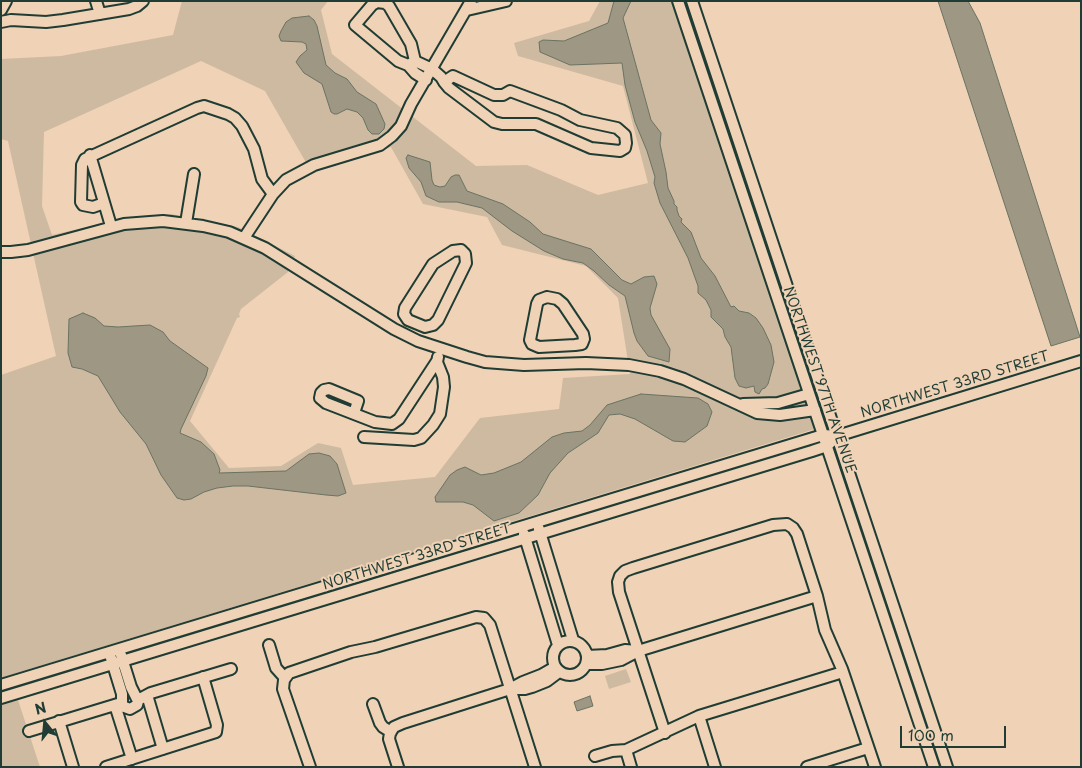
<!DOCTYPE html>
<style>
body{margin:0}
#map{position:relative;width:1082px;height:768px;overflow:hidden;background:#f0d2b6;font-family:"Playpen Sans",sans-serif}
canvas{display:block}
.frame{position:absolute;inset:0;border:2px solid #1f3d34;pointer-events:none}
.north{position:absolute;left:20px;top:698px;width:50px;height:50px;-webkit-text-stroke:4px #f0d2b6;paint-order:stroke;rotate:343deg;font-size:14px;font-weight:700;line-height:20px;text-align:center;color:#1f3d34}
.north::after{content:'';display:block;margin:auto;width:18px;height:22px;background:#1f3d34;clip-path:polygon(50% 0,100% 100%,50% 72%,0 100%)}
.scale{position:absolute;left:900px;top:726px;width:106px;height:22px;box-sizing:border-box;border:2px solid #1f3d34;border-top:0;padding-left:6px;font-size:15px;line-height:18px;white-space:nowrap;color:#1f3d34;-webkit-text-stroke:4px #f0d2b6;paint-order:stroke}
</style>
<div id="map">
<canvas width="1082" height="768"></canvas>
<div class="frame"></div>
<div class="north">N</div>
<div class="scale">100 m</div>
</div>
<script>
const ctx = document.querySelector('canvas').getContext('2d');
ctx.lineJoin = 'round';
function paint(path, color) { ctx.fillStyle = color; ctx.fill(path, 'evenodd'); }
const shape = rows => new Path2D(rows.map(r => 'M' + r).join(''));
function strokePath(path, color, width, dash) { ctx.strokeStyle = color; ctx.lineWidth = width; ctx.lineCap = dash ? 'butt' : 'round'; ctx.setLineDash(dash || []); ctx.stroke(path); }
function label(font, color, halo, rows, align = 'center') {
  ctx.font = font + ' "Playpen Sans",sans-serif'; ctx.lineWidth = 4; ctx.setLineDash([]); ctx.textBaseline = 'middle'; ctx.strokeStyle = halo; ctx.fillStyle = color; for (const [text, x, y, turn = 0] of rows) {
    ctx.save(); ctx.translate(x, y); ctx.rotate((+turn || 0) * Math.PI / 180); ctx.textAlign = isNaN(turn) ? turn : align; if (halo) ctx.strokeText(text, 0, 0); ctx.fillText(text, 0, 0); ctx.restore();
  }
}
paint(shape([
 [182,1,328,1,321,10,332,54,476,166,527,165,598,195,648,183,623,86,518,56,514,43,589,21,600,1,673,1,815,429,1,678,1,375,56,356,8,141,1,139,1,59,61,56,173,35],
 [201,61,265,91,312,173,391,147,423,204,487,217,502,245,586,266,618,298,630,374,563,378,559,409,480,418,435,477,353,485,341,448,318,443,281,466,229,468,190,421,237,318,240,317,239,314,241,309,288,272,295,256,238,227,171,214,126,218,52,235,42,206,44,132],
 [626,669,631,682,609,689,605,676],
 [18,700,40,767,1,767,1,705]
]), '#cebaa1');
const water = shape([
 [614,1,631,1,623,18,651,120,661,133,660,144,666,172,668,188,674,201,674,204,677,207,677,210,679,216,682,219,681,222,691,232,701,258,715,276,731,307,734,306,739,311,749,313,756,318,763,328,771,345,774,362,768,384,765,388,762,389,759,394,755,392,754,386,746,388,739,386,735,378,731,347,725,337,723,329,711,317,711,310,706,300,698,293,698,286,688,258,660,203,654,183,655,177,647,151,635,122,625,85,622,63,570,65,540,52,539,42,543,40,564,41,608,23,614,1],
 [938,1,968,1,980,23,1080,337,1051,346,938,1],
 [309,16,314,20,317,26,326,65,335,73,347,79,357,92,376,104,385,124,384,129,379,134,372,134,368,130,363,118,357,112,347,109,337,114,334,114,331,112,322,84,304,73,296,62,300,56,307,50,306,44,302,42,281,41,279,36,281,31,286,22,292,18,309,16],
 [408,155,430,162,432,180,434,185,440,187,445,186,451,177,455,175,459,175,467,191,503,204,530,222,543,234,591,249,622,280,631,284,644,277,654,276,657,284,650,308,651,315,670,349,669,362,648,356,637,341,634,333,625,296,609,285,594,271,583,263,563,259,544,251,512,231,482,208,457,202,439,202,426,196,421,182,409,168,406,158,408,155],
 [83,313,95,318,104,326,118,327,150,325,163,332,170,341,208,368,206,376,181,429,180,433,201,442,214,454,220,470,219,473,286,471,309,454,319,453,330,456,337,464,346,493,338,496,326,495,248,486,233,486,217,488,204,492,191,499,184,500,177,498,161,475,146,444,120,412,98,376,82,369,72,367,68,353,69,319,83,313],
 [641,394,698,398,708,404,712,412,707,426,685,442,673,441,635,419,620,414,609,415,598,433,568,453,550,473,538,495,519,513,494,521,473,505,463,502,436,502,435,497,450,475,457,470,465,467,481,475,494,473,521,462,552,437,564,433,582,431,590,425,607,405,641,394],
 [590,696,593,706,577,711,574,702,590,696]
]);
paint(water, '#9d9783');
strokePath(water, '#6b7363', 1);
const minor = shape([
 [96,1,100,14],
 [678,1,934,767],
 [692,1,947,767],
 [377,2,385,3,389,6,411,44,415,61,408,65,398,61,355,25,372,5,377,2],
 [1,10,6,1],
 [467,10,506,1],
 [1,22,11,20,46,22,63,20,129,9,137,6,143,1],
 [415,61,432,69,441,77,444,82,449,88,494,122,502,124,536,124,591,148,620,151,625,148,626,143,625,135,617,128,580,120,561,110,510,91,503,95,494,95,453,76,444,82],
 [408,65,415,73,426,80],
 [90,155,111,226],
 [104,203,93,207,83,205,81,202,82,165,85,159,197,108,204,106,228,114,235,118,242,126,254,149,262,179,273,194],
 [186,223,194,174],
 [244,238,273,194,286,180,314,165,380,145,392,136,401,126,411,104,471,1],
 [461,250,465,254,466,263,438,320,433,325,425,327,408,320,404,314,405,308,433,264,453,251,461,250],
 [1,252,11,252,28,250,124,224,163,221,203,226,229,232,265,248,394,329,418,341,467,357,485,362,524,365,586,363,629,365,660,371,684,379,757,413,780,415,815,410],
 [547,297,557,299,563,304,583,334,584,339,582,344,575,345,539,347,532,344,530,340,537,304,539,300,547,297],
 [743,404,778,403,809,394],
 [354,413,358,401,329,389,324,390,321,393,320,398,326,403,375,422,392,424,399,419,437,361],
 [364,437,414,440,421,438,433,425,440,414,444,387,443,377,437,362,438,357],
 [539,529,573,640],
 [524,534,558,645],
 '553 658a17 17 0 1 1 34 0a17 17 0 1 1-34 0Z',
 [269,645,276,668,285,678],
 [587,656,607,655,625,650,638,651],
 [111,658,122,694,122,706,130,709,137,705,138,701,131,687,121,655],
 [586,664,602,664,621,660,638,651,817,596],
 [1,685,823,435,837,436,1081,361],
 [511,689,525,689,532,687,547,681,559,672],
 [147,695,163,749],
 [1,698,812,451,827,446,837,436],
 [138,700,151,693,231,669],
 [373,704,380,723,383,727,391,732],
 [115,705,132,759],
 [699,716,715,767],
 [59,721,73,767],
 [29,731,121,703],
 [665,733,619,592,618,582,620,576,625,571,633,568,773,525,787,524,793,528,797,534,817,596,825,630,842,669,875,767],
 [626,750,631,767],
 [595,756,612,751,626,750,699,716,843,672],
 [106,767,216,732,217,725,203,677],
 [310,767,283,689,284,680,289,673,351,652,375,647,476,617,484,618,490,625,535,767],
 [398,767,389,739,390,733,394,727,403,723,510,689,523,682,541,675,555,667],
 [807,767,868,748]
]);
strokePath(minor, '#1f3d34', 14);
strokePath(minor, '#f0d2b6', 10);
label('14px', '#1f3d34', '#f0d2b6', [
 ["NORTHWEST 97TH AVENUE",819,380,71],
 ["NORTHWEST 33RD STREET",955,385,-17],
 ["NORTHWEST 33RD STREET",417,557,-17]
]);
</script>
